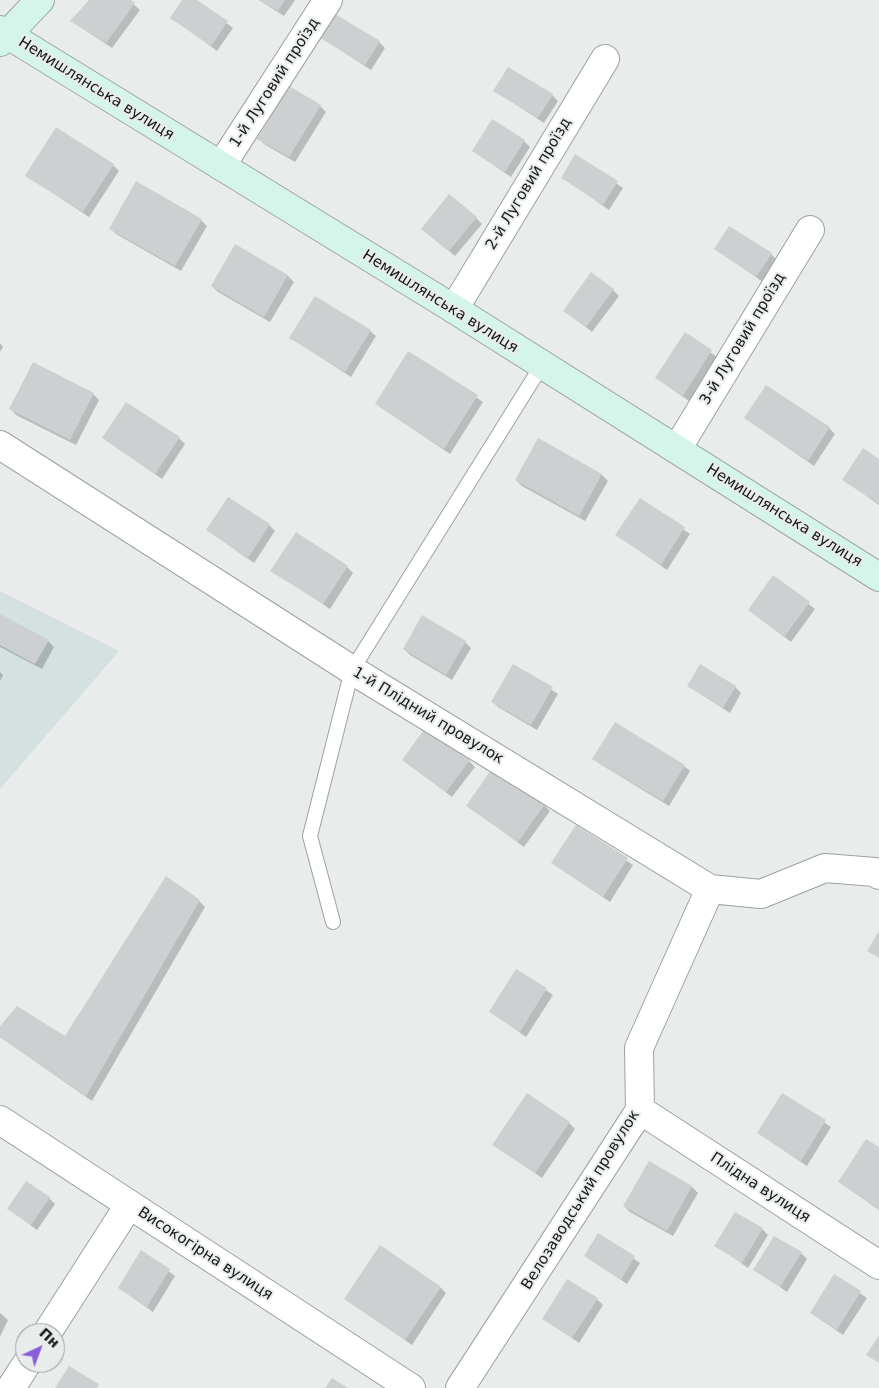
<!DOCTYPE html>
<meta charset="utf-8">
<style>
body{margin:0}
#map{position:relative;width:879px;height:1388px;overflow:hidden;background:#e8eceb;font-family:"DejaVu Sans",sans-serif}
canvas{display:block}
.north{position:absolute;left:15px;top:1323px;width:50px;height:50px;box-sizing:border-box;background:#e8eceb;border:1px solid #949796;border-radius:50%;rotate:43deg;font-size:14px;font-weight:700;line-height:20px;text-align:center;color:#161817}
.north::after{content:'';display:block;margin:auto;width:18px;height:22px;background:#885fd9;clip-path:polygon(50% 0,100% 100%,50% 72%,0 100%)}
</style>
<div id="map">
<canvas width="879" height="1388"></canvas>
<div class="north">Пн</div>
</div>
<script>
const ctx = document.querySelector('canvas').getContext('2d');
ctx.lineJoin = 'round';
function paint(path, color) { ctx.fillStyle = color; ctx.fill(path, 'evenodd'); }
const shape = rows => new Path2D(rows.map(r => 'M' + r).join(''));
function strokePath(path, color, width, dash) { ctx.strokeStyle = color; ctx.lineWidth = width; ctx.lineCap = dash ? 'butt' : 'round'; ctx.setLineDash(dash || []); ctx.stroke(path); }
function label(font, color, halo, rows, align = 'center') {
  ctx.font = font + ' "DejaVu Sans",sans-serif'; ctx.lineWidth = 4; ctx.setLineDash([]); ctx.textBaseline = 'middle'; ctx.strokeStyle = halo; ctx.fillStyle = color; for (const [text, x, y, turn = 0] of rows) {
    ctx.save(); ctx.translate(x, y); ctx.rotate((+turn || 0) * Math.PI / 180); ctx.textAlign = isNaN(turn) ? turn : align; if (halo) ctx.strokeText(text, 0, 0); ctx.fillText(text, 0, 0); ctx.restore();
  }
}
paint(shape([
 [0,591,119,651,0,789]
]), '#d4e1e0');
paint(shape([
 [91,0,129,0,140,10,112,48,71,21],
 [183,0,195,0,233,28,217,51,171,17],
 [259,0,295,0,284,16],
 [322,38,379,42,385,48,371,70],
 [495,91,552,95,558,101,544,123],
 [320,106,326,112,295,162,264,144,258,138],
 [524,141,530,147,511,177,473,151],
 [576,156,623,188,609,210,562,177],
 [113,165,119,171,89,217,27,176],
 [476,218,482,224,455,256,429,235],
 [201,220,207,226,181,271,116,234,110,228],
 [236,245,288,276,294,282,270,322,218,292,212,286],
 [715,249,771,254,777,260,763,282],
 [613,290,619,296,592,332,565,311],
 [370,331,376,336,351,377,291,338],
 [685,334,717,357,689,401,656,378],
 [0,343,3,347,0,352],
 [409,353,483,402,450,454,376,404],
 [34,364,93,394,99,400,76,445,16,415,11,409],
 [745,418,829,428,835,434,814,466],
 [103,438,179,438,185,444,162,479],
 [539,440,602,475,608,481,585,521,522,486,516,480],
 [879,460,879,505,844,480],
 [640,499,690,534,667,570,617,535],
 [269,525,275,531,254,563,207,530],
 [347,567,353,573,330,609,272,570],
 [774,577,815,609,791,642,749,610],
 [0,615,48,641,54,647,42,669,0,647],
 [465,642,471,648,452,680,410,655,404,649],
 [514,665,558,694,537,730,498,707,492,701],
 [0,672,3,675,0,681],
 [688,686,735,687,741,693,730,713],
 [594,759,684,766,690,771,669,806,600,764],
 [403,760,469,761,475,767,452,797],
 [544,805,550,811,524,847,468,806],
 [576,826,633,865,610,902,552,863],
 [199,901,205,907,92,1101,0,1037,0,1027,65,1038],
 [517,970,553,995,526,1037,491,1012],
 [783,1095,831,1127,807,1166,758,1133],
 [569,1123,575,1129,542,1178,494,1145],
 [879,1149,879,1210,839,1182],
 [649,1162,692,1187,698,1193,673,1236,630,1212,624,1206],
 [49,1198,55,1204,37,1230,9,1209],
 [762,1229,768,1235,748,1268,716,1245],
 [598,1235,640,1263,627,1284,585,1255],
 [142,1252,175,1276,153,1312,119,1288],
 [801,1253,807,1259,787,1292,755,1269],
 [834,1276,867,1298,843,1335,811,1313],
 [441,1288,446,1293,412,1345,345,1299],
 [597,1299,603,1305,579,1343,544,1319],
 [0,1313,8,1320,0,1337]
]), '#0003');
paint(shape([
 [89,0,131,0,135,3,106,43,70,21],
 [182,0,197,0,228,21,211,46,170,18],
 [260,0,285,0,278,11],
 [335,14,380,41,365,65,320,38],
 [508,67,553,94,538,118,493,91],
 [289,86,321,105,289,157,257,139],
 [492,119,525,140,505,172,472,151],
 [56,127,114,164,83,212,25,176],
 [575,154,618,181,603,205,561,178],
 [136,181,202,219,175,266,109,229],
 [449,194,477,217,449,251,421,229],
 [729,226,772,253,756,277,714,249],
 [235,244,288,275,264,317,211,286],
 [591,272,614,289,586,327,563,311],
 [315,296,371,330,345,372,289,338],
 [685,332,712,350,683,396,655,378],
 [408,351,478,395,444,449,375,404],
 [33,362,94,393,70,440,9,409],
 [766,385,830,427,808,461,744,418],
 [126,402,180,437,155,474,102,438],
 [538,438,602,474,579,516,515,480],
 [863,448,879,459,879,504,842,480],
 [228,497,270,524,248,558,206,530],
 [640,498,685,527,661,565,615,535],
 [296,532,348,566,323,604,270,571],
 [773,575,810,602,784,637,748,610],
 [0,614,49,640,35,664,0,645],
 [422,615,466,641,446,675,403,649],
 [513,664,553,687,531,725,491,702],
 [700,664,736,686,723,708,687,686],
 [615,722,685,765,663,801,592,759],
 [426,727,470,760,446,792,402,760],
 [493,767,545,804,518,842,466,806],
 [576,825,628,858,603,897,551,863],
 [166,876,200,900,86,1096,0,1037,0,1026,17,1006,65,1036],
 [879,931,879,958,867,951],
 [516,969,547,988,520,1032,489,1012],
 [527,1093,570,1122,535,1173,492,1145],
 [782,1093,826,1120,801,1161,757,1133],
 [866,1139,879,1147,879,1209,838,1182],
 [649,1161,692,1186,667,1231,623,1206],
 [26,1181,50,1197,31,1225,7,1209],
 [735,1212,763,1228,742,1263,714,1246],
 [598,1233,635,1256,621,1280,584,1256],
 [774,1236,802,1252,780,1287,753,1270],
 [380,1245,441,1287,405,1340,344,1299],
 [141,1250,170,1269,147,1307,118,1288],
 [834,1274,861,1291,837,1330,810,1313],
 [567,1279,598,1298,572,1338,542,1319],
 [879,1335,879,1363,866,1355],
 [69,1366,99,1384,97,1388,55,1388],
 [332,1378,348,1388,325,1388]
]), '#cdd0d1');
const lane = shape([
 [333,922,310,836,352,670,542,365]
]);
const street = shape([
 [221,166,328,0],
 [454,309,605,59],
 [0,445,352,670,710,889,761,894,825,868,875,872,879,875],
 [677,449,810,230],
 [640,1110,879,1265],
 [0,1120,411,1388],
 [47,1333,129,1205],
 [11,1388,27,1363],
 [460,1388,640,1110,639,1048,710,889]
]);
const secondary = shape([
 [0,30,454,309,879,577],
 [0,42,40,0]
]);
strokePath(lane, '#9ea1a1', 16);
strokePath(street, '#9ea1a1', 30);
strokePath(secondary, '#9ea1a1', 30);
strokePath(lane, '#fff', 14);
strokePath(street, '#fff', 28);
strokePath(secondary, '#d5f5eb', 28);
label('15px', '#161817', '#e8eceb', [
 ["1-й Луговий проїзд",275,83,-57],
 ["Немишлянська вулиця",96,89,32],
 ["2-й Луговий проїзд",529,184,-59],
 ["Немишлянська вулиця",440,302,32],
 ["3-й Луговий проїзд",743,339,-59],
 ["Немишлянська вулиця",784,516,32],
 ["1-й Плідний провулок",428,716,31],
 ["Плідна вулиця",760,1188,33],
 ["Велозаводський провулок",581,1200,-58],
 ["Високогірна вулиця",205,1254,33]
]);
</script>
